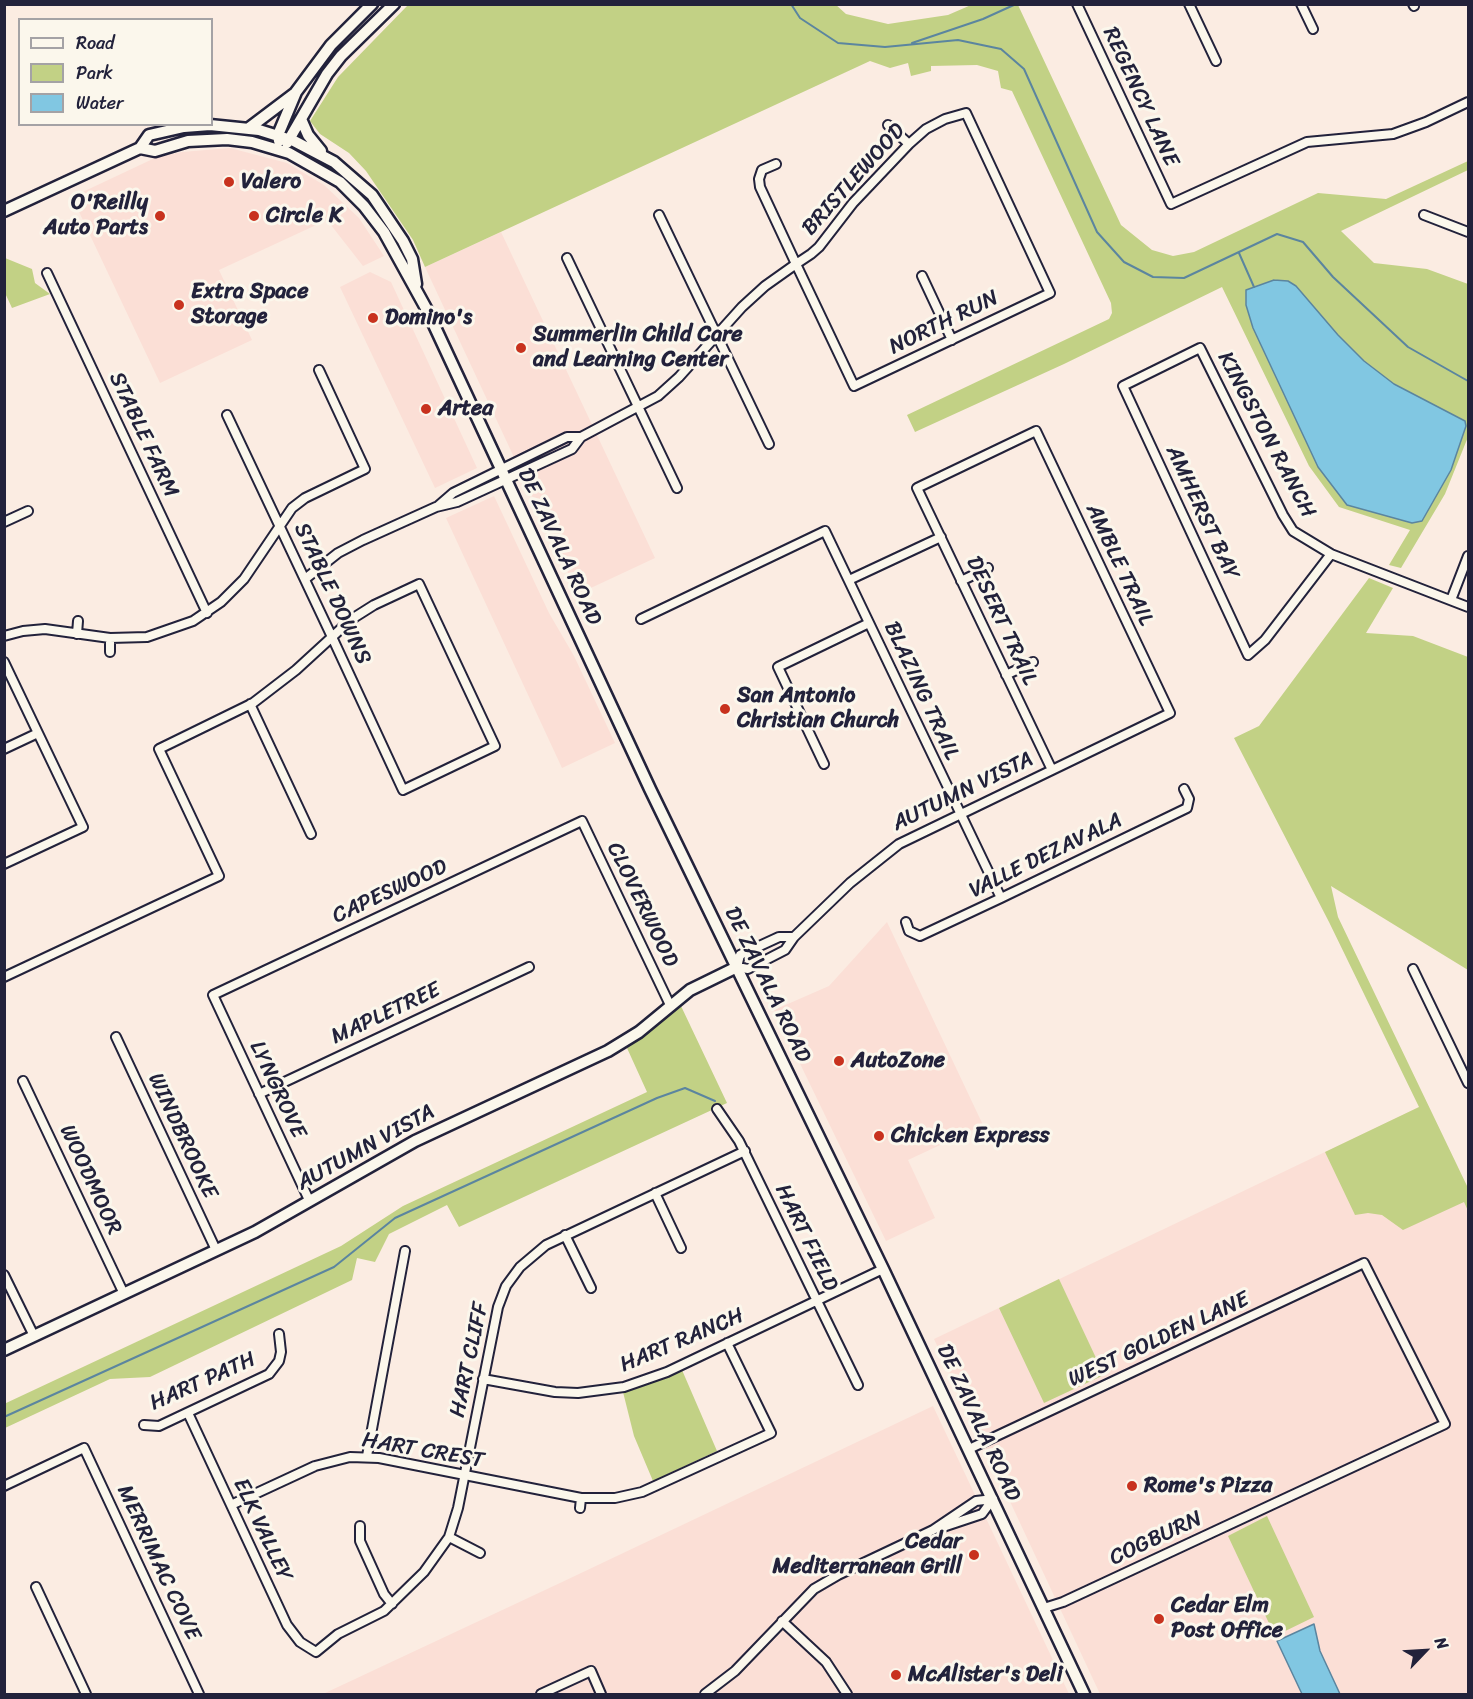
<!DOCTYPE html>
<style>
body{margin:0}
#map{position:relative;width:1473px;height:1699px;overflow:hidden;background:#fbece2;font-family:Sriracha,sans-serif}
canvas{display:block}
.frame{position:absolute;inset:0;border:6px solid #22223b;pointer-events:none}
.legend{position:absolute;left:18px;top:18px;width:195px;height:108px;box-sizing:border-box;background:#fbf7ec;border:2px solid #a4a2a5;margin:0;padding:8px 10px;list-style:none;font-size:18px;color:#22223b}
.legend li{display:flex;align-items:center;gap:12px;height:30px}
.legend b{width:30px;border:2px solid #a4a2a5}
.north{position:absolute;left:1395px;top:1621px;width:60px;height:60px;-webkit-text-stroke:4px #fbf7ec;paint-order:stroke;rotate:65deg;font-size:16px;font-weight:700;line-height:24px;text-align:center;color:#22223b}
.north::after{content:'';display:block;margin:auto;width:21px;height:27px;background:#22223b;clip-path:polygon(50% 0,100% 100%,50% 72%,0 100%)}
</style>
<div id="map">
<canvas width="1473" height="1699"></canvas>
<div class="frame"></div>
<ul class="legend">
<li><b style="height:8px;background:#fbf7ec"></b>Road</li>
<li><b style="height:16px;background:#c2d185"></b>Park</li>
<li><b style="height:16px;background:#81c7e2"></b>Water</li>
</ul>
<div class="north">N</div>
</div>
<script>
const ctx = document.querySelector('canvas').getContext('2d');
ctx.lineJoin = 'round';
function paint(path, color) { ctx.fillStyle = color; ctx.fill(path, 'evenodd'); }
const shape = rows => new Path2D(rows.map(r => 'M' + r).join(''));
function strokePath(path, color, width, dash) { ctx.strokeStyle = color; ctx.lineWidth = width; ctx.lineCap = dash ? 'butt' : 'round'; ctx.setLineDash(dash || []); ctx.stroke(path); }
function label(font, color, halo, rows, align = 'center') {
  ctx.font = font + ' Sriracha,sans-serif'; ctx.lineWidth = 6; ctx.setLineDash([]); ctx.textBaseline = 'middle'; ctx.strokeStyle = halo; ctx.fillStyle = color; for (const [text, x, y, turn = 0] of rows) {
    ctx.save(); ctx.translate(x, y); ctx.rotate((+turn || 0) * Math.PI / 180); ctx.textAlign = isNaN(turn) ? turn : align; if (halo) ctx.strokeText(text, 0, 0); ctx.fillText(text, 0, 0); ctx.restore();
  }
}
paint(shape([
 [230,148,287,163,324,185,359,218,384,256,363,266,327,220,219,270,252,340,160,383,72,197,157,157,182,152],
 [501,232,655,558,578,594,425,267],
 [370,272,391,282,477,468,435,488,340,287],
 [494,496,549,613,574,656,615,743,562,768,446,518],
 [887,922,983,1125,908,1160,935,1218,886,1241,774,1010,829,986],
 [1419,1107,1468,1211,1468,1694,1100,1694,934,1339],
 [933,1406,1069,1694,323,1694,560,1583]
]), '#fbdfd6');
paint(shape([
 [835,4,846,14,888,24,948,15,971,5,1018,5,1121,225,1152,250,1173,256,1194,252,1318,193,1386,199,1468,161,1468,170,1341,231,1374,263,1427,269,1468,284,1468,437,1445,494,1401,568,1389,565,1410,530,1339,507,1309,466,1222,287,1064,364,915,432,907,415,1109,319,1112,313,1111,303,1012,91,1001,88,998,71,977,65,931,66,931,71,911,76,908,63,890,68,870,61,425,267,413,240,366,171,349,153,320,134,310,121,338,77,408,5],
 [5,258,32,269,35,283,50,294,12,308,5,293],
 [1369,578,1393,588,1366,633,1413,636,1468,657,1468,970,1331,886,1338,917,1468,1188,1468,1211,1464,1202,1403,1230,1382,1215,1368,1213,1355,1215,1325,1152,1419,1107,1329,922,1234,738,1259,726],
 [681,1006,727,1103,459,1227,447,1205,389,1234,375,1262,357,1258,352,1280,150,1377,110,1379,5,1428,4,1404,341,1246,403,1206,647,1092,627,1048],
 [1059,1279,1104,1375,1044,1403,999,1308],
 [682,1370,717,1451,653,1481,634,1436,623,1392],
 [1267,1516,1314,1617,1275,1636,1228,1536]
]), '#c2d185');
const water = shape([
 [1274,280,1288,281,1296,286,1338,335,1364,361,1394,384,1465,421,1466,426,1451,470,1422,521,1412,523,1347,505,1318,467,1253,328,1246,305,1246,290,1274,280],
 [1314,1624,1320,1651,1340,1694,1302,1694,1277,1641,1314,1624]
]);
paint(water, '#81c7e2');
strokePath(water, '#5b859f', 1.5);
strokePath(shape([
 [791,4,800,18,838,43,885,47,958,40,1001,49,1024,69,1097,232,1124,262,1153,277,1184,278,1277,234,1303,242,1333,277,1408,347,1468,381],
 [912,43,983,19,1016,4],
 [1239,253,1254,287],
 [4,1417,334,1267,395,1218,657,1098,685,1088,715,1101]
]), '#5b859f', 2);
const street = shape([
 [1077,4,1171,204,1307,142,1393,134,1426,122,1468,102],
 [1189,4,1216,61],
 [1301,4,1313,29],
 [1413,4,1414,6],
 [888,125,909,144],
 [659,215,769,444],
 [1424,215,1468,232],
 [567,258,677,488],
 [47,273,207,613],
 [922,276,952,340],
 [438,506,453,493,567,437,581,437],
 [4,522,28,511],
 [1331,554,1265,640,1248,655,1123,386,1200,348,1283,515,1293,531,1331,554,1468,607],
 [305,579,338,553,363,540,436,507,457,502,572,449,581,437,658,396,679,377,742,307,765,286,796,264,811,254,819,247,853,203,909,144,926,129,945,119,966,113,1050,293,854,386,796,264,760,187,759,179,762,170,776,164],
 [849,580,941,537],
 [961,581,988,568],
 [1451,600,1468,556],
 [641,619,825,531,1001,898],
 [77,634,78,621],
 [4,636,23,631,45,629,110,638,147,637,193,621,221,602,244,579,292,508,305,498,365,469,319,370],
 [110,652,110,638],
 [4,662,83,827,4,864],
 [1006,675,1033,662],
 [250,704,311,834],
 [4,749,38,733],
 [824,764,778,667,869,623],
 [906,922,909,931,920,936,1001,898,1187,808,1189,799,1184,789],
 [794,937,779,937,740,955,737,967,748,969,785,950,794,937,850,883,899,844,1170,713,1036,431,917,488,1052,770],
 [1413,969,1468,1083],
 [4,977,219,876,159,749,253,703,296,670,332,637,345,625,355,617,374,605,419,584,495,746,403,790,332,637,227,415],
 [116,1037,216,1250],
 [23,1081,124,1294],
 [259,1094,529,967],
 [717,1109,739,1141,858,1385],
 [655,1193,681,1248],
 [309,1200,213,995,582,821,670,1005],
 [565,1235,591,1288],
 [4,1275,34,1336],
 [483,1379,555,1392,578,1393,624,1387,667,1372,883,1269],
 [188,1413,287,1625,300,1642,316,1652,338,1634,384,1611,424,1572,449,1537,458,1508,498,1307,506,1286,520,1267,546,1245,745,1151],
 [144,1425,159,1426,269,1374,279,1361,281,1352,279,1334],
 [969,1449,1364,1263,1445,1424,1063,1602,1044,1608],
 [367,1456,405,1251],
 [4,1486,84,1448,199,1694],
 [231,1505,315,1466,350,1457,379,1458,581,1498,615,1498,642,1492,771,1433,727,1343],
 [580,1508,581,1498],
 [360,1526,360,1541,384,1594,392,1604],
 [943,1527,982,1514,993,1499],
 [449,1537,480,1553],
 [36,1587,86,1694],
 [782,1621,826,1662,847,1694],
 [541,1694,591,1671,601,1694],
 [705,1694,735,1671,814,1589,838,1575,933,1530,976,1501,993,1499]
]);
const secondary = shape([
 [301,119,308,135,321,151],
 [249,128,294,94],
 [279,141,278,135,296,92,331,45,372,4],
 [287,143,327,74,341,56,394,4],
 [140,148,155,151,188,141,227,139,252,142,289,153,340,182,364,206,384,232,427,310,650,789,883,1269,1084,1694],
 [4,211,140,148,149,135,184,127,210,125,259,130,294,141,334,162,372,195,403,241,412,259,416,284],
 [4,1350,255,1232,415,1141,608,1051,639,1032,690,990,737,967]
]);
strokePath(street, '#22223b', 12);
strokePath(secondary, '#22223b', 15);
strokePath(street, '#fbf7ec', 8);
strokePath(secondary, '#fbf7ec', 10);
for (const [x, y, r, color] of [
 [229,182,6,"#c8321e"],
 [160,216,6,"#c8321e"],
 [254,216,6,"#c8321e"],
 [179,305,6,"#c8321e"],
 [373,318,6,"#c8321e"],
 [521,348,6,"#c8321e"],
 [426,409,6,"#c8321e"],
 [725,709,6,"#c8321e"],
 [839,1061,6,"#c8321e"],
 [879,1136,6,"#c8321e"],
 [1132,1486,6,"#c8321e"],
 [974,1555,6,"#c8321e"],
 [1159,1619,6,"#c8321e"],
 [896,1675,6,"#c8321e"]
]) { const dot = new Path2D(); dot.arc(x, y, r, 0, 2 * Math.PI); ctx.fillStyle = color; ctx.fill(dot); strokePath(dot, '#fbf7ec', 2); }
label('22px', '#22223b', '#fbf7ec', [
 ["REGENCY LANE",1140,97,65],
 ["BRISTLEWOOD",854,180,-48],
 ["NORTH RUN",944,323,-26],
 ["STABLE FARM",143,435,65],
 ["KINGSTON RANCH",1266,435,62],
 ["AMHERST BAY",1202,513,65],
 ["DE ZAVALA ROAD",559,547,65],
 ["AMBLE TRAIL",1119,565,65],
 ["STABLE DOWNS",332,594,65],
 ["DESERT TRAIL",1001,621,65],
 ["BLAZING TRAIL",921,691,65],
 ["AUTUMN VISTA",963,792,-26],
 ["VALLE DEZAVALA",1046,856,-26],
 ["CAPESWOOD",390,892,-25],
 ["CLOVERWOOD",642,905,64],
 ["DE ZAVALA ROAD",767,985,64],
 ["MAPLETREE",386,1014,-25],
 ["LYNGROVE",277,1090,65],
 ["WINDBROOKE",182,1136,65],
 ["AUTUMN VISTA",366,1148,-29],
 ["WOODMOOR",90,1180,65],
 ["HART FIELD",806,1238,64],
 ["WEST GOLDEN LANE",1159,1340,-25],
 ["HART RANCH",682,1341,-23],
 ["HART CLIFF",470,1360,-78],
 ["HART PATH",203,1382,-24],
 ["DE ZAVALA ROAD",978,1423,65],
 ["HART CREST",423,1451,10],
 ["ELK VALLEY",262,1530,65],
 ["COGBURN",1156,1539,-25],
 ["MERRIMAC COVE",158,1563,65]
]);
label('bold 22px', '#22223b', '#fbf7ec', [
 ["Valero",241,182],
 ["O'Reilly",148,203,"right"],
 ["Auto Parts",148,228,"right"],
 ["Circle K",266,216],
 ["Extra Space",191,292],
 ["Storage",191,317],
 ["Domino's",385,318],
 ["Summerlin Child Care",533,335],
 ["and Learning Center",533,360],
 ["Artea",438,409],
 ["San Antonio",737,696],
 ["Christian Church",737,721],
 ["AutoZone",851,1061],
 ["Chicken Express",891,1136],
 ["Rome's Pizza",1144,1486],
 ["Cedar",962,1542,"right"],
 ["Mediterranean Grill",962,1567,"right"],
 ["Cedar Elm",1171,1606],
 ["Post Office",1171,1631],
 ["McAlister's Deli",908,1675]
], 'left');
</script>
